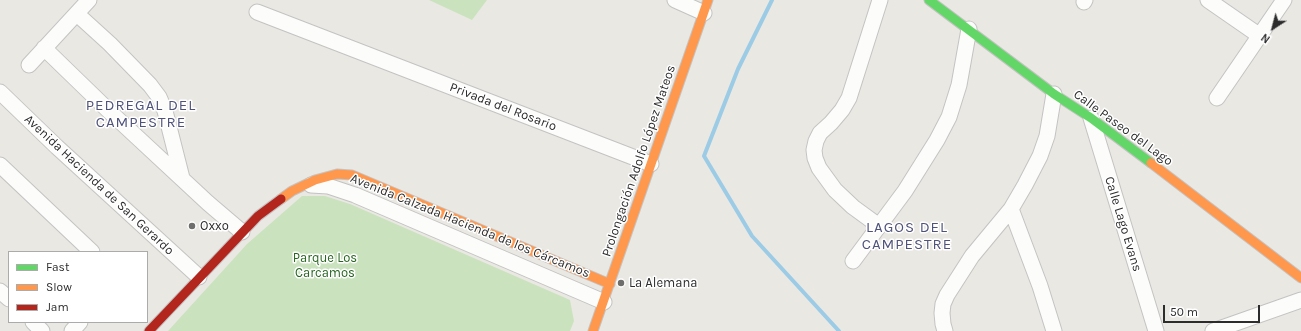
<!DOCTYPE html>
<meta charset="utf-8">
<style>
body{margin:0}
#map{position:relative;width:1301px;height:331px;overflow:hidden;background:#eae8e3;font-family:Karla,sans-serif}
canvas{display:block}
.legend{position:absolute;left:8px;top:251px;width:140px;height:72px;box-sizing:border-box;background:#fff;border:1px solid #ababab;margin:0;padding:5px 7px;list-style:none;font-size:12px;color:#2c2c2c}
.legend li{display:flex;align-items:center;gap:8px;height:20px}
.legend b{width:20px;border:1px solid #ababab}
.north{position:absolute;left:1253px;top:8px;width:40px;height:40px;-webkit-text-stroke:3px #fff;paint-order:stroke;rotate:216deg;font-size:11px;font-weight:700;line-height:16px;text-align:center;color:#2c2c2c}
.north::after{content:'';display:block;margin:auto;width:14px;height:18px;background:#2c2c2c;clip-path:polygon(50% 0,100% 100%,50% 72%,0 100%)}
.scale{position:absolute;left:1163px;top:305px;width:97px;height:18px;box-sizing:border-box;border:2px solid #2c2c2c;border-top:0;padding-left:5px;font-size:12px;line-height:14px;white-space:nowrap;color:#2c2c2c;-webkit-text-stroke:3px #fff;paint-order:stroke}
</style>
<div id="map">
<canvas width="1301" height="331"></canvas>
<ul class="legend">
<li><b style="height:5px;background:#63d668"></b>Fast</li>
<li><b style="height:5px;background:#ff974d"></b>Slow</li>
<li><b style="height:5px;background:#b3261e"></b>Jam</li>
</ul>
<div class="north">N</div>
<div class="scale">50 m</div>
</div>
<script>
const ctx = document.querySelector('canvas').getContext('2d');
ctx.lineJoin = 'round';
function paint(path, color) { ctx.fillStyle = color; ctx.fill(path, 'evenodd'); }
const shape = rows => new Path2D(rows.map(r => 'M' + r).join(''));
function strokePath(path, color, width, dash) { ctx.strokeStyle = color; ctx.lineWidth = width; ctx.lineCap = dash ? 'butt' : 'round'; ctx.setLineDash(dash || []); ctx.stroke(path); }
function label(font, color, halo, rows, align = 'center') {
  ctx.font = font + ' Karla,sans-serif'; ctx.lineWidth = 3; ctx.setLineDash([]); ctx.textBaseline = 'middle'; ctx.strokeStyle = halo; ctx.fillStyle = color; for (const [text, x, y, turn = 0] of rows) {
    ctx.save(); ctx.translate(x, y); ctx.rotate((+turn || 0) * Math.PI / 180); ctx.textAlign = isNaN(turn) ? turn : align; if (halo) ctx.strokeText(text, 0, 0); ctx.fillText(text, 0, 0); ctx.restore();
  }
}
paint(shape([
 [429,0,487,0,472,20],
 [302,196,325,196,350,204,570,300,574,321,570,331,168,331,247,244]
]), '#cae3be');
strokePath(shape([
 [772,0,738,69,704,156,752,236,839,331]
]), '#9ccbe6', 4);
const street = shape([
 [675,0,704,13],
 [1208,0,1260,36],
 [1084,2,1085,0],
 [257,12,651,164],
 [77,14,110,44,150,85,159,97,165,111,182,178],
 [44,48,109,111,208,203,242,232],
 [29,65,89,0],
 [0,92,57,147,199,277],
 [1217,98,1284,0],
 [1091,118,1156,331],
 [0,165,92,252],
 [311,185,328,186,355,195,604,302],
 [1011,209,1040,286,1054,331],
 [879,226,853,207,835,190,819,168,815,158,814,150,816,141,820,133,831,123,842,110,849,98,880,0],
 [853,261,905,191,937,140,949,117,959,85,969,29],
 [0,291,9,299],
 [33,322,42,331],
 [72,331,80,322],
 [945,331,943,324,942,313,943,304,947,295,972,256,1011,209,1025,185,1040,156,1047,136,1054,94],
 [1213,331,1301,300]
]);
const fast = shape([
 [929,0,1054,94,1091,118,1151,163]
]);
const slow = shape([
 [1151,163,1301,278],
 [281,199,292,191,315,180,337,174,352,175,610,284],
 [593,331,708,0]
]);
const jam = shape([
 [149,331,258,216,281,199]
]);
strokePath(street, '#c4c3c3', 17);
strokePath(fast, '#c4c3c3', 11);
strokePath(slow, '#c4c3c3', 11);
strokePath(jam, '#c4c3c3', 11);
strokePath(street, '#fcfcfb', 15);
strokePath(fast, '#63d668', 9);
strokePath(slow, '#ff974d', 9);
strokePath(jam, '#b3261e', 9);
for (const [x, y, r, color] of [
 [192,226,4,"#6e6e6c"],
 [621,283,4,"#6e6e6c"]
]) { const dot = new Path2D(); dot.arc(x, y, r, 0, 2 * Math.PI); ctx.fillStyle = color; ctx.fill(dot); strokePath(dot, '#fff', 1.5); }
label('13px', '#2c2c2c', '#fff', [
 ["Privada del Rosario",503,107,21],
 ["Calle Paseo del Lago",1123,128,36],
 ["Prolongación Adolfo López Mateos",639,161,-71],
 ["Avenida Hacienda de San Gerardo",99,185,43],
 ["Calle Lago Evans",1123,224,73],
 ["Avenida Calzada Hacienda de los Cárcamos",470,226,22]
]);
label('13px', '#2c2c2c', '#fff', [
 ["Oxxo",200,226],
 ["La Alemana",629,283]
], 'left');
label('13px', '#276620', '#fff', [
 ["Parque Los",325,258],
 ["Carcamos",325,273]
]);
ctx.letterSpacing = '1px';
label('15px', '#4f537b', '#fff', [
 ["PEDREGAL DEL",141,106],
 ["CAMPESTRE",141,123],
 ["LAGOS DEL",907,228],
 ["CAMPESTRE",907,245]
]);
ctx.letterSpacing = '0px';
</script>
